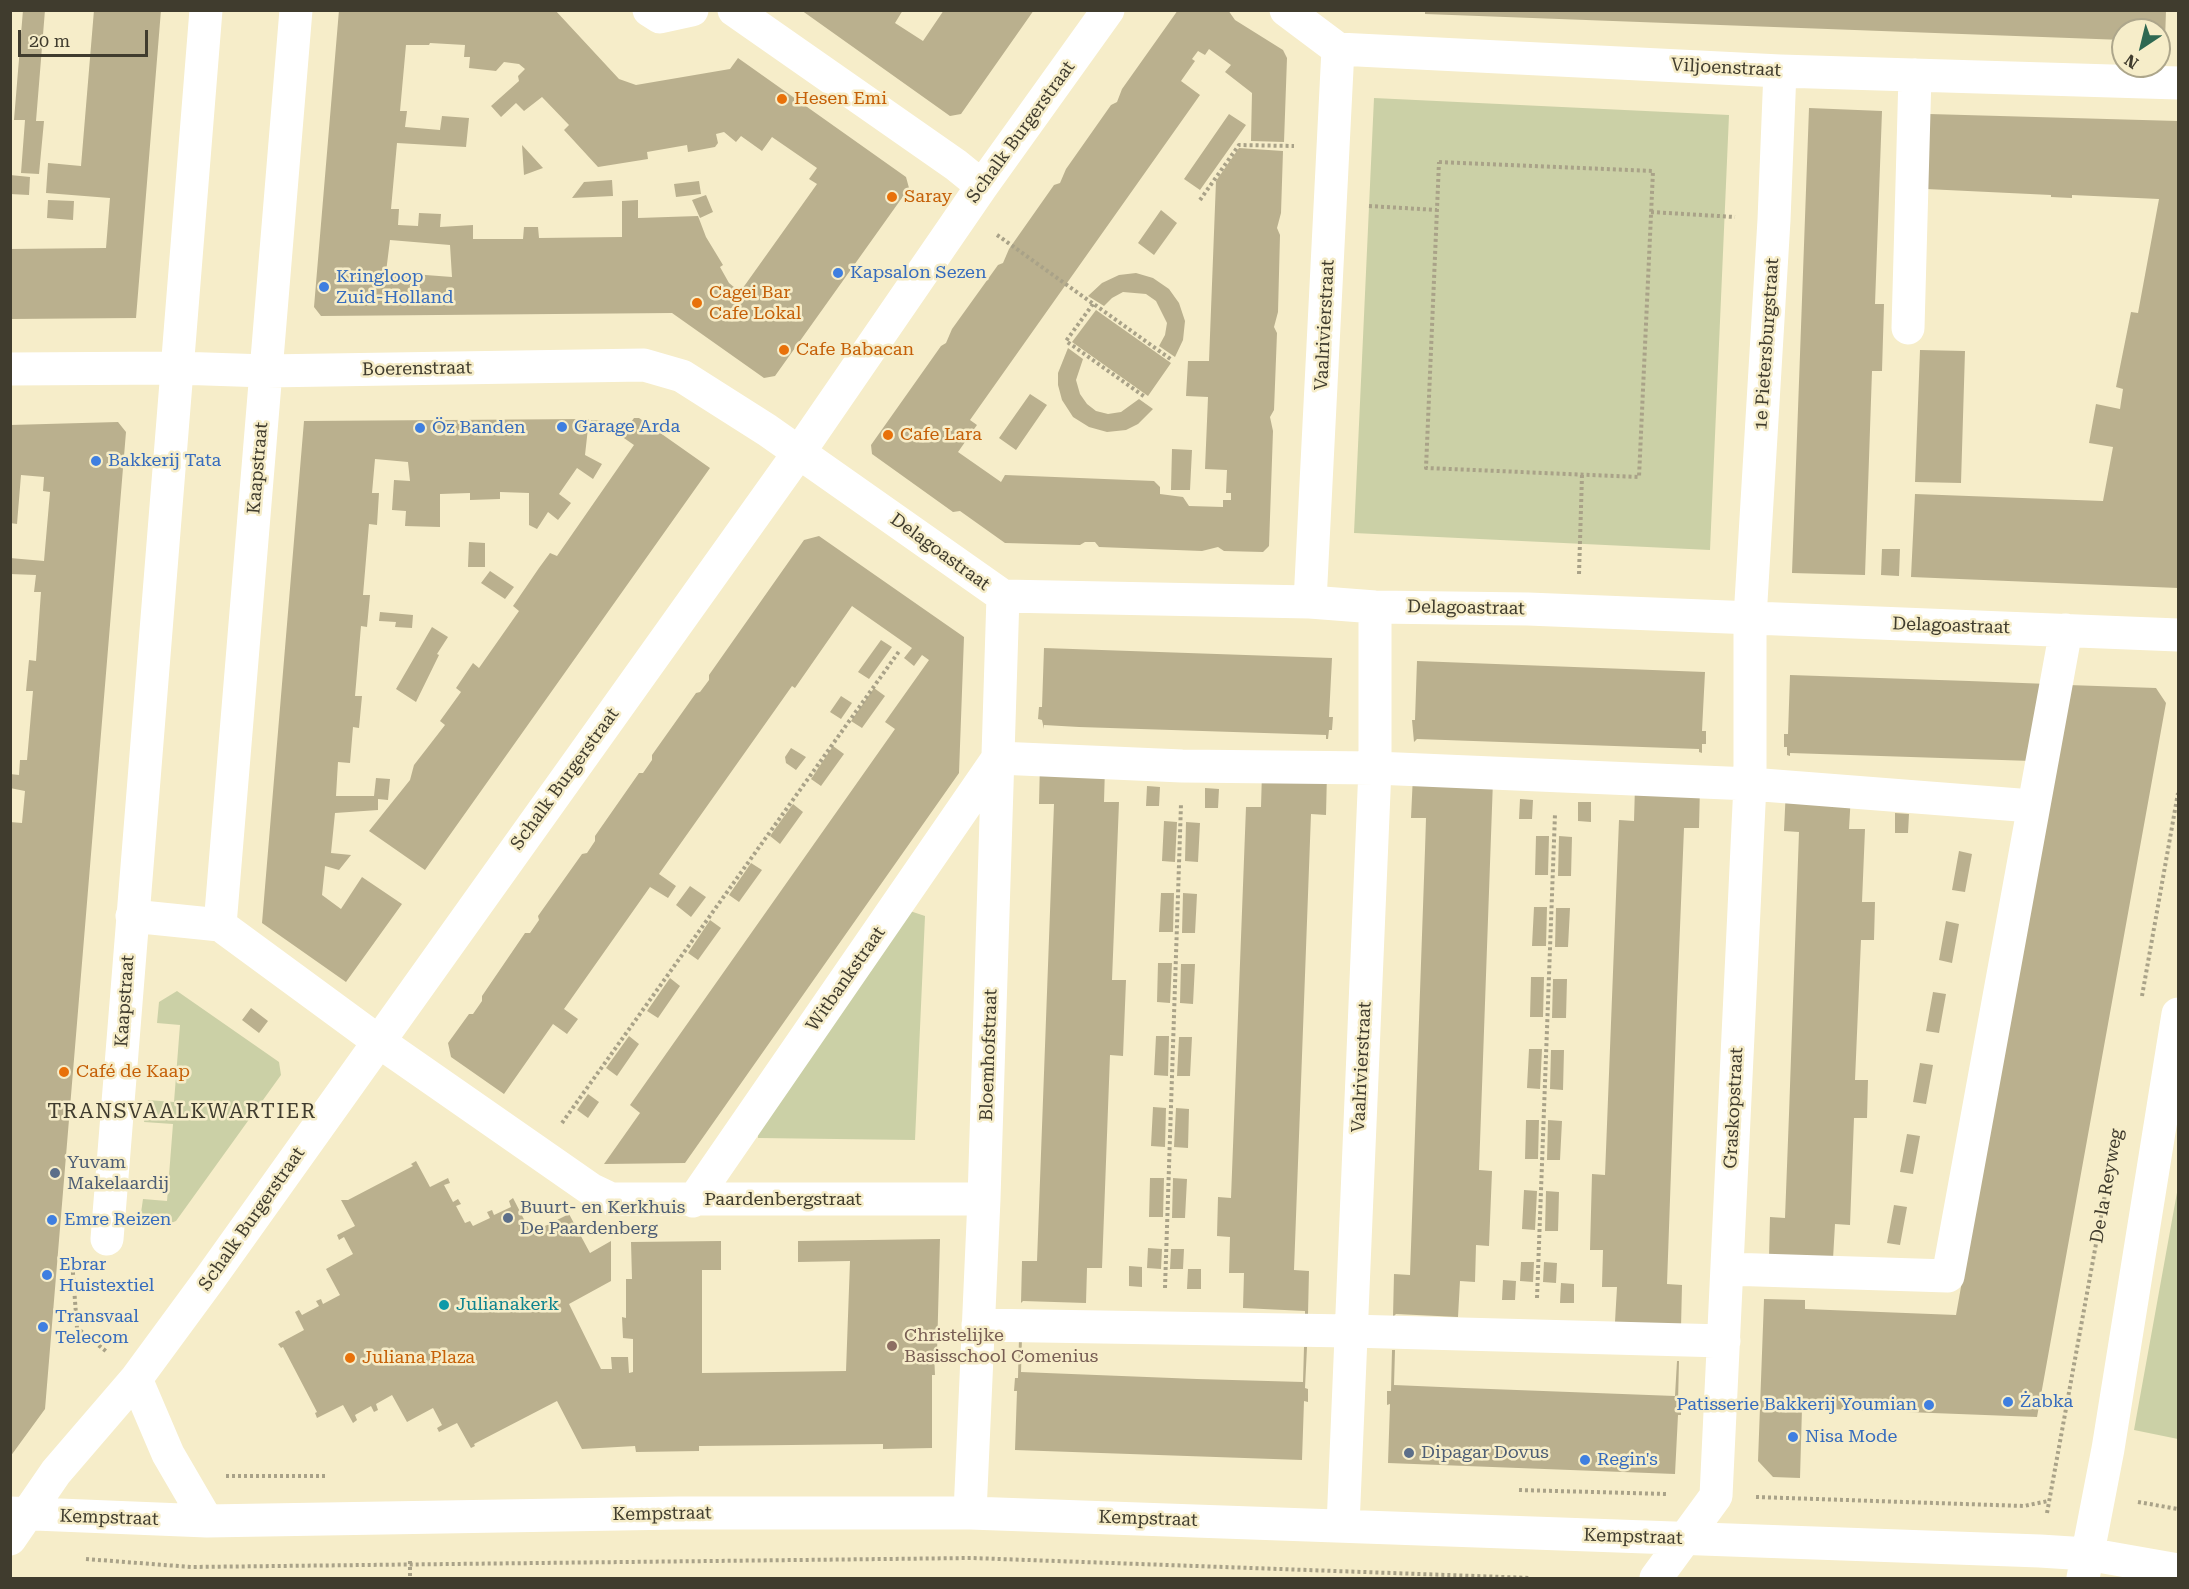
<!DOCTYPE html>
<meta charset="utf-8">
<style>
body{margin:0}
#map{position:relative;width:2189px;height:1589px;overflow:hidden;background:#f6edc9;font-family:"Roboto Serif",serif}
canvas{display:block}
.frame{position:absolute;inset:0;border:12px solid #403c2e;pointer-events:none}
.north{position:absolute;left:2111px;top:18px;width:60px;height:60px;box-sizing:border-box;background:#f6edc9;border:2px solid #ada68b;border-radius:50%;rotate:215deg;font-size:16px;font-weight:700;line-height:24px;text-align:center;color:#403c2e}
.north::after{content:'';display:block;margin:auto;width:21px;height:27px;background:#2e6852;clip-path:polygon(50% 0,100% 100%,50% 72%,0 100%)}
.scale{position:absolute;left:18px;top:30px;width:130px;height:27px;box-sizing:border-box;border:3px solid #403c2e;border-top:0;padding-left:8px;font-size:18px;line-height:21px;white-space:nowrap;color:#403c2e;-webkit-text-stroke:4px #f6edc9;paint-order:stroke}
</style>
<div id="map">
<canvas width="2189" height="1589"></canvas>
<div class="frame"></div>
<div class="north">N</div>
<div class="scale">20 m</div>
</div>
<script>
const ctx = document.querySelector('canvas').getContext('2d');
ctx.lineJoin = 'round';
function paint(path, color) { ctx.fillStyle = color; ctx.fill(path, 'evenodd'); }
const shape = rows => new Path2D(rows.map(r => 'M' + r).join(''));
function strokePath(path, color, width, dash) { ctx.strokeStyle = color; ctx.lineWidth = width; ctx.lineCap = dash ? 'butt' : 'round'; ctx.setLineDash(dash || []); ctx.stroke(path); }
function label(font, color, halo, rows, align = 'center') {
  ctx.font = font + ' "Roboto Serif",serif'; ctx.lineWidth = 5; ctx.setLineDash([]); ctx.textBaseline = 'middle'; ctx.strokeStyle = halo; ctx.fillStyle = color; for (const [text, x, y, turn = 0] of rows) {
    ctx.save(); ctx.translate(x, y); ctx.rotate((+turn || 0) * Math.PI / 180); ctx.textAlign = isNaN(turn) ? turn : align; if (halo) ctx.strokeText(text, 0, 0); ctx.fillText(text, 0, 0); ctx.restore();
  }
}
paint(shape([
 [1374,98,1729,115,1710,550,1354,533],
 [910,911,925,916,915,1140,758,1138,758,1127],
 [177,991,279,1062,281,1075,176,1221,164,1226,141,1213,143,1199,167,1201,173,1124,144,1122,148,1100,174,1102,180,1025,157,1023,159,1002],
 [2178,1187,2178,1439,2134,1430]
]), '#cbd0a6');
paint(shape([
 [23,10,45,10,36,121,44,121,39,174,21,173,25,120,14,120],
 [94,10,161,10,136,318,10,319,10,249,106,248,110,198,46,193,48,163,81,166],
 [339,10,555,10,619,79,636,85,730,69,738,58,906,177,909,188,775,376,764,378,672,313,321,316,314,307],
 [430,43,465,45,464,57,470,57,469,68,496,71,504,62,519,64,525,69,518,76,519,81,491,106,501,117,516,103,524,111,542,97,569,125,564,130,598,167,648,159,647,152,687,145,688,152,715,147,718,143,716,134,724,132,736,142,741,136,762,151,772,137,817,168,809,179,817,184,740,292,729,283,720,267,723,265,706,237,698,216,638,218,638,200,622,201,622,237,539,238,538,227,524,227,523,239,473,239,473,225,440,227,441,214,419,213,418,226,398,225,399,209,391,209,397,143,466,147,469,118,442,116,440,130,405,127,407,111,400,111,406,45,429,45],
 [390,240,450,245,452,277,386,272],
 [801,10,903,10,895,23,923,41,944,10,1034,10,961,114,950,116],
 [1178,10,1228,10,1235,20,1283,50,1287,58,1284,142,1251,141,1252,93,1225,72,1231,65,1209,49,1205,55,1198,51,1192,59,1195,61,1181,81,1200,95,970,420,977,425,958,452,1001,482,1005,475,1154,481,1160,487,1160,494,1183,497,1189,506,1223,507,1223,500,1231,500,1231,493,1226,493,1227,470,1205,469,1208,397,1186,396,1188,361,1209,361,1216,181,1239,148,1283,151,1281,213,1277,228,1280,235,1278,312,1274,327,1277,333,1274,410,1270,417,1273,431,1269,546,1263,552,1224,551,1218,547,1202,551,1099,547,1095,542,1085,542,1080,545,1005,543,960,511,953,512,872,454,871,445,941,346,946,343,952,329,998,265,1003,263,1009,249,1054,185,1060,183,1066,169,1111,105,1117,102,1122,89],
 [1425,10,2166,10,2165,42,2159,41,2159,30,2123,30,2123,40,1425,14],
 [1809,108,1882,111,1875,304,1884,304,1882,371,1872,371,1865,575,1792,573],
 [1229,114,1246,125,1200,190,1184,179],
 [1929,114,2178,121,2178,588,1911,577,1915,494,2103,501,2113,447,2089,443,2096,404,2120,409,2123,389,2116,387,2131,312,2138,313,2159,199,2072,195,2072,198,2051,197,2051,195,1926,189],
 [522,145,543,168,524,175],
 [10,175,30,177,29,195,10,194],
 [612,180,613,196,572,198,584,182],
 [699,181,701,194,676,197,674,184],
 [706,195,713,212,700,218,692,200],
 [48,200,74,201,73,220,47,218],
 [1161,210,1177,223,1154,255,1138,243],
 [1136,273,1153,278,1169,289,1179,303,1185,321,1183,340,1175,357,1159,346,1165,335,1167,323,1156,301,1146,294,1123,292,1112,298,1104,306,1088,296,1102,283,1119,275],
 [1096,310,1171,363,1148,396,1072,342],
 [1068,348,1083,359,1076,380,1080,394,1087,404,1096,411,1108,414,1121,412,1139,399,1153,409,1138,424,1126,430,1107,432,1089,427,1073,417,1062,400,1058,385,1058,373],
 [1920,350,1965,351,1961,483,1915,482],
 [1030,394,1047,405,1016,450,999,438],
 [634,418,639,418,710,468,425,870,369,831,410,780,414,765,445,725,440,721,461,692,456,688,473,663,479,668,519,611,513,606,539,568,550,553,557,556,634,445,621,436],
 [589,419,585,455,602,464,593,479,577,468,559,494,571,503,558,520,548,512,537,529,529,525,529,493,500,492,500,499,470,500,470,493,440,494,440,527,405,526,406,511,392,510,394,480,410,481,408,462,375,459,372,493,379,493,377,525,369,524,363,595,370,595,367,627,361,626,355,696,362,696,359,728,353,727,350,763,338,762,336,796,374,796,376,778,390,779,388,800,378,799,378,810,335,813,331,853,351,855,339,870,325,866,322,895,341,909,362,877,402,904,346,982,262,923,304,421],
 [591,420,615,422,615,434,590,433],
 [118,422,126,432,45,1409,10,1457,10,822,22,823,25,791,10,788,10,774,19,775,20,760,27,760,33,691,26,691,29,660,36,661,41,592,34,592,36,575,10,574,10,558,44,561,50,492,43,491,44,477,21,475,17,524,10,523,10,425],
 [1172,449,1192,450,1190,490,1171,490],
 [819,536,964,637,959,773,685,1163,604,1164,640,1113,630,1105,895,729,885,722,929,660,922,655,914,666,904,658,912,648,852,606,795,688,792,686,659,874,676,886,668,898,650,887,564,1009,578,1019,567,1034,553,1024,504,1094,451,1057,448,1043,469,1014,473,1014,482,1001,482,996,525,933,530,933,539,920,538,916,582,854,587,853,595,841,595,836,639,773,643,773,652,760,652,755,696,693,700,692,709,680,709,675,804,540],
 [469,542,485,543,485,567,468,567],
 [1882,549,1900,549,1899,576,1881,575],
 [490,571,514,587,505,599,481,583],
 [380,612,413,615,412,628,395,627,396,622,379,621],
 [432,627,448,637,437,654,439,655,416,702,396,689],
 [881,640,892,647,869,679,858,672],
 [1044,648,1332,658,1329,717,1333,717,1332,730,1329,730,1328,739,1326,739,1326,735,1079,727,1044,725,1044,729,1042,720,1038,719,1039,707,1042,707],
 [1417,661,1705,672,1702,731,1706,731,1706,744,1702,744,1702,753,1699,752,1699,749,1417,739,1414,742,1412,720,1415,720],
 [1790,675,1969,681,2049,684,2032,761,1790,753,1790,756,1787,755,1787,747,1784,747,1784,734,1788,734],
 [2068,685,2156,688,2166,703,2037,1417,1802,1408,1800,1478,1773,1477,1758,1461,1764,1299,1805,1300,1805,1309,1956,1315],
 [874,688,885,696,862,728,851,721],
 [841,696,852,703,841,719,830,712],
 [833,746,844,754,821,786,811,779],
 [791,748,806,757,796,770,786,763,785,757],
 [1040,762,1105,767,1104,802,1119,802,1112,980,1126,980,1123,1056,1110,1055,1102,1268,1087,1268,1086,1303,1023,1301,1021,1303,1022,1261,1037,1261,1054,804,1039,804],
 [1262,772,1327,772,1326,815,1311,814,1294,1270,1309,1271,1308,1314,1305,1314,1305,1311,1243,1308,1244,1273,1229,1273,1230,1237,1217,1236,1218,1197,1231,1198,1246,807,1261,807],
 [1413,775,1493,780,1479,1170,1492,1171,1489,1246,1476,1245,1475,1282,1460,1281,1458,1317,1396,1314,1393,1317,1394,1274,1410,1275,1425,850,1426,818,1411,818],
 [1147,786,1160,787,1159,806,1146,806],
 [1635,786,1700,786,1699,828,1684,828,1677,1002,1667,1284,1682,1285,1681,1328,1615,1322,1617,1287,1602,1287,1603,1250,1590,1250,1592,1174,1605,1175,1619,820,1634,821],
 [1205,788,1219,789,1218,808,1205,808],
 [1786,788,1851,794,1849,829,1865,829,1862,902,1875,902,1874,940,1861,940,1855,1080,1868,1080,1867,1118,1854,1118,1850,1225,1835,1224,1833,1259,1769,1257,1770,1217,1785,1218,1789,1114,1799,832,1784,831],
 [1520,799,1533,800,1532,819,1519,819],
 [1578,802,1591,802,1591,822,1578,821],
 [793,804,803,812,780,844,770,836],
 [1895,813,1909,814,1908,833,1895,833],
 [1164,821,1177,822,1175,862,1162,861],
 [1186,822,1200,823,1198,862,1185,861],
 [1536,836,1549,836,1548,875,1535,875],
 [1559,836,1572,837,1571,876,1558,876],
 [1959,851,1972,854,1965,892,1952,890],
 [751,863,762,870,739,902,729,895],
 [690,886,706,897,691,917,676,905],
 [1161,893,1174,893,1173,932,1159,932],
 [1183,893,1197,894,1195,933,1182,933],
 [1534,907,1547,907,1546,946,1532,946],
 [1556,908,1570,908,1568,947,1555,947],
 [710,920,721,928,698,960,688,953],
 [1946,921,1959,924,1952,963,1939,960],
 [1158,963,1172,963,1170,1003,1157,1002],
 [1181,964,1195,964,1193,1004,1180,1003],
 [1531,977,1544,977,1543,1017,1530,1017],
 [670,978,680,986,658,1018,647,1011],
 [1553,979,1567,979,1566,1018,1552,1018],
 [1933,992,1946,994,1939,1033,1926,1031],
 [251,1008,268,1021,259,1033,242,1020],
 [629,1036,639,1044,617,1076,606,1068],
 [1156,1036,1169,1036,1168,1076,1154,1075],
 [1179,1037,1192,1037,1190,1076,1177,1076],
 [1529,1049,1542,1049,1540,1089,1527,1088],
 [1551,1050,1564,1050,1563,1090,1550,1089],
 [1920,1063,1933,1065,1926,1104,1913,1102],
 [588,1094,599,1102,588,1118,577,1110],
 [1153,1107,1166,1108,1165,1147,1151,1146],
 [1176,1108,1189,1109,1188,1148,1174,1147],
 [1526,1120,1539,1120,1538,1159,1525,1159],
 [1548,1120,1562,1121,1560,1160,1547,1160],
 [1907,1134,1920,1136,1913,1174,1900,1172],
 [416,1161,430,1187,448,1178,450,1183,444,1185,453,1202,458,1199,461,1204,456,1206,465,1223,470,1221,473,1226,490,1218,487,1212,492,1210,494,1215,511,1207,509,1201,513,1198,531,1233,569,1214,590,1253,611,1241,611,1281,569,1304,601,1369,612,1369,611,1357,628,1357,629,1373,633,1372,633,1339,623,1338,622,1317,626,1318,626,1279,632,1279,631,1242,721,1241,721,1270,702,1270,702,1373,846,1371,850,1261,798,1262,798,1241,940,1239,937,1353,934,1353,935,1375,932,1375,932,1448,883,1449,883,1444,699,1446,699,1451,636,1452,635,1446,582,1449,557,1401,474,1444,475,1446,471,1448,457,1423,439,1432,437,1428,442,1425,433,1408,407,1422,392,1395,376,1404,378,1410,374,1412,371,1406,355,1415,357,1420,353,1423,343,1405,317,1418,315,1413,317,1412,283,1347,281,1348,278,1344,304,1330,295,1312,299,1310,302,1315,319,1306,316,1301,321,1299,323,1304,340,1295,326,1269,353,1254,344,1237,339,1240,337,1235,355,1226,341,1200,348,1200,413,1166,411,1164],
 [1150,1178,1164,1178,1163,1217,1149,1217],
 [1173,1178,1187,1179,1185,1218,1172,1218],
 [1524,1190,1537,1191,1535,1230,1522,1229],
 [1546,1191,1559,1192,1558,1231,1545,1231],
 [1894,1205,1907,1207,1900,1245,1887,1243],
 [1148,1248,1162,1249,1161,1269,1147,1268],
 [1171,1249,1184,1249,1183,1269,1170,1269],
 [1521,1262,1534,1262,1533,1282,1520,1281],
 [1544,1262,1557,1263,1556,1283,1543,1282],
 [1129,1266,1142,1267,1142,1287,1129,1286],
 [1188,1269,1201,1269,1201,1289,1187,1289],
 [1503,1280,1516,1281,1515,1300,1502,1300],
 [1561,1283,1574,1284,1574,1303,1560,1303],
 [1019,1337,1022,1337,1021,1372,1197,1379,1303,1382,1304,1347,1307,1347,1305,1388,1308,1389,1308,1402,1304,1401,1302,1460,1015,1450,1017,1391,1014,1391,1015,1378,1018,1378],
 [1392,1350,1395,1350,1394,1385,1464,1388,1675,1396,1677,1361,1679,1361,1678,1402,1681,1402,1681,1415,1678,1415,1675,1474,1388,1463,1390,1404,1387,1405,1387,1391,1391,1391]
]), '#bab08e');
strokePath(shape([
 [1439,162,1653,171,1639,477,1426,468,1439,162],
 [1200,200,1239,145,1294,146],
 [1369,206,1437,210],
 [1651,212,1735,217],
 [997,235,1172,360],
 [1093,304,1066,341,1145,397],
 [1579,574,1582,475],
 [2142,996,2178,793],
 [562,1123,900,650],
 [72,1260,77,1328,107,1352],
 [1165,1288,1181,804],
 [1537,1298,1555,814],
 [226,1476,327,1476],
 [1519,1490,1667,1494],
 [1756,1497,2024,1506,2048,1501],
 [2138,1502,2178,1509],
 [2047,1513,2108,1178],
 [86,1559,191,1567,972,1558,1531,1578],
 [410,1561,410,1578]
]), '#a9a288', 4, [3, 3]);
strokePath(shape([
 [649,10,660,17,692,10],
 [734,10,956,165,982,186],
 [1286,10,1338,49,1780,71,2178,83],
 [1908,328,1915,75],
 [10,369,177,368,266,371,644,365,682,376,767,430,1003,596,1310,602,1375,607,1528,609,2178,635],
 [1310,602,1338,49],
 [132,916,220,925,378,1041,592,1190,611,1199,984,1199],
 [220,925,296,10],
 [693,1201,998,758,1182,766,1375,768,1750,784,2032,806],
 [107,1239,206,10],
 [1727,1269,1948,1276,2066,630],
 [978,1325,1350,1331,1724,1341],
 [136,1379,168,1454,207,1521],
 [10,1513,207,1521,679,1513,970,1513,2040,1551,2087,1554,2178,1570],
 [970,1513,984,1199,1003,596],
 [1343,1526,1375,768,1375,607],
 [10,1539,56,1472,136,1379,211,1277,800,451,982,186,1108,10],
 [1656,1578,1716,1496,1750,784,1750,618,1774,220,1780,71],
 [2083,1578,2108,1449,2178,1014]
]), '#fff', 33);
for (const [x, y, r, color] of [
 [782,99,6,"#e8710a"],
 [892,197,6,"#e8710a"],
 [838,273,6,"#3f7fe0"],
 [324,287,6,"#3f7fe0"],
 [697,303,6,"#e8710a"],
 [784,350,6,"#e8710a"],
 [562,427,6,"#3f7fe0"],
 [420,428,6,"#3f7fe0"],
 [888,435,6,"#e8710a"],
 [96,461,6,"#3f7fe0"],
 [64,1072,6,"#e8710a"],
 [55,1173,6,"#5c6f8a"],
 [508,1218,6,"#5c6f8a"],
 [52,1220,6,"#3f7fe0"],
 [47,1275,6,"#3f7fe0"],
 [444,1305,6,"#0f9aa8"],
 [43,1327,6,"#3f7fe0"],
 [892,1346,6,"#8d6e63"],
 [350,1358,6,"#e8710a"],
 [2008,1402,6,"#3f7fe0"],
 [1929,1405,6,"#3f7fe0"],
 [1793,1437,6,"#3f7fe0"],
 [1409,1453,6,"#5c6f8a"],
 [1585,1460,6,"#3f7fe0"]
]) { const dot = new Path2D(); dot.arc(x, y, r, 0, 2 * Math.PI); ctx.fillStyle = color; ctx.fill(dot); strokePath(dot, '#f6edc9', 2); }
label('18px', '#403c2e', '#f6edc9', [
 ["Viljoenstraat",1726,68,3],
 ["Schalk Burgerstraat",1021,132,-54],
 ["Vaalrivierstraat",1325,325,-87],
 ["1e Pietersburgstraat",1767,344,-86],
 ["Boerenstraat",417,369,-1],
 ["Kaapstraat",258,468,-85],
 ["Delagoastraat",940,552,36],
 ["Delagoastraat",1466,608,1],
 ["Delagoastraat",1951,626,2],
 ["Schalk Burgerstraat",565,779,-54],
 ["Witbankstraat",846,979,-55],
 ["Kaapstraat",125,1001,-86],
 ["Bloemhofstraat",989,1055,-88],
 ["Vaalrivierstraat",1362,1067,-87],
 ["Graskopstraat",1734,1108,-87],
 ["De la Reyweg",2107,1186,-80],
 ["Paardenbergstraat",783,1200],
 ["Schalk Burgerstraat",252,1219,-55],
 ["Kempstraat",662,1514,-1],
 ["Kempstraat",109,1518,2],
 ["Kempstraat",1148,1519,2],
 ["Kempstraat",1633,1537,2]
]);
label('18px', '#c56008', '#f6edc9', [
 ["Hesen Emi",794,99],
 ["Saray",904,197],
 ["Cagei Bar",709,293],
 ["Cafe Lokal",709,314],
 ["Cafe Babacan",796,350],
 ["Cafe Lara",900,435],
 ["Café de Kaap",76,1072],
 ["Juliana Plaza",362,1358]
], 'left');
label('18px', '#366cbe', '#f6edc9', [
 ["Kapsalon Sezen",850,273],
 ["Kringloop",336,277],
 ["Zuid-Holland",336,298],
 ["Garage Arda",574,427],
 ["Öz Banden",432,428],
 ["Bakkerij Tata",108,461],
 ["Emre Reizen",64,1220],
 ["Ebrar",59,1265],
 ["Huistextiel",59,1286],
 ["Transvaal",55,1317],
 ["Telecom",55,1338],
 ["Żabka",2020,1402],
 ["Patisserie Bakkerij Youmian",1917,1405,"right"],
 ["Nisa Mode",1805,1437],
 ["Regin's",1597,1460]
], 'left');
label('18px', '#4e5e75', '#f6edc9', [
 ["Yuvam",67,1163],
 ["Makelaardij",67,1184],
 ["Buurt- en Kerkhuis",520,1208],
 ["De Paardenberg",520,1229],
 ["Dipagar Dovus",1421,1453]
], 'left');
label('18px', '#0d838f', '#f6edc9', [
 ["Julianakerk",456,1305]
], 'left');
label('18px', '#785e54', '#f6edc9', [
 ["Christelijke",904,1336],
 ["Basisschool Comenius",904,1357]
], 'left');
ctx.letterSpacing = '1.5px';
label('21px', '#403c2e', '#f6edc9', [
 ["TRANSVAALKWARTIER",182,1112]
]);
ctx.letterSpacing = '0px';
</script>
